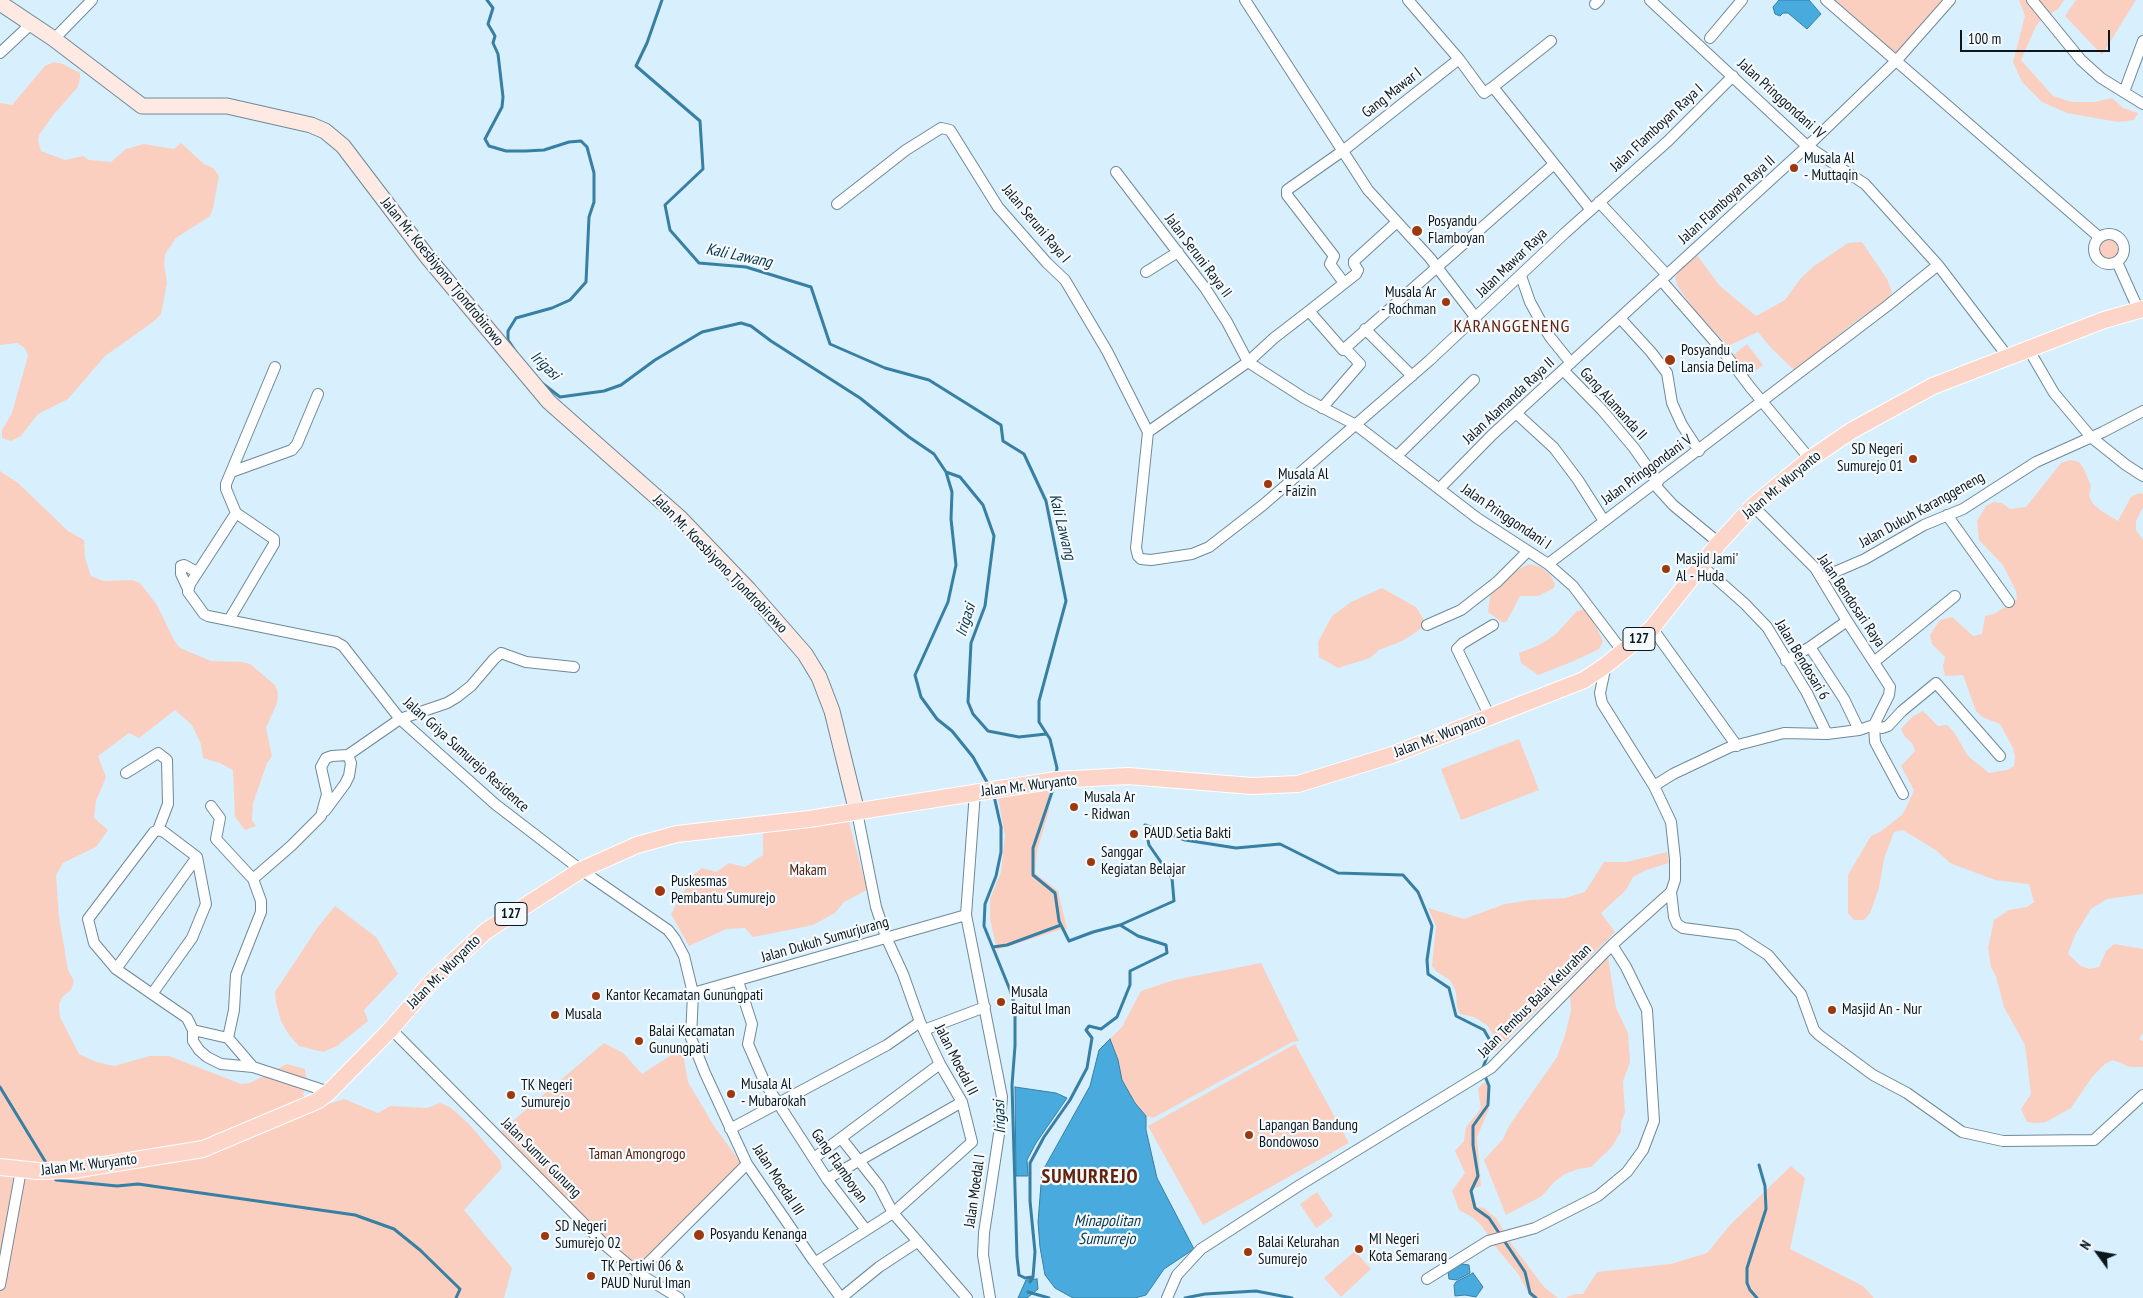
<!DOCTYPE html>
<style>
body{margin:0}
#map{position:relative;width:2143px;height:1298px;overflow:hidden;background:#d8effd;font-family:"PT Sans Narrow",sans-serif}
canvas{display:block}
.north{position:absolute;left:2073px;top:1228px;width:50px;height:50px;-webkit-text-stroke:4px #f4fafd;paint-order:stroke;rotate:302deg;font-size:14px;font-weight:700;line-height:20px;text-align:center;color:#0c171d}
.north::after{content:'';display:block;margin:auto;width:18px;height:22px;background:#0c171d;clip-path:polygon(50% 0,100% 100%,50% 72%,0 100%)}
.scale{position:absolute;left:1960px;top:30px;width:150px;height:22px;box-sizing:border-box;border:2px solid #0c171d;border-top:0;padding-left:6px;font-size:15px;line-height:18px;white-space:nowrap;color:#0c171d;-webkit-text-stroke:4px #f4fafd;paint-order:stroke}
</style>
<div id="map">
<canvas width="2143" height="1298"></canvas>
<div class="north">N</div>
<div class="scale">100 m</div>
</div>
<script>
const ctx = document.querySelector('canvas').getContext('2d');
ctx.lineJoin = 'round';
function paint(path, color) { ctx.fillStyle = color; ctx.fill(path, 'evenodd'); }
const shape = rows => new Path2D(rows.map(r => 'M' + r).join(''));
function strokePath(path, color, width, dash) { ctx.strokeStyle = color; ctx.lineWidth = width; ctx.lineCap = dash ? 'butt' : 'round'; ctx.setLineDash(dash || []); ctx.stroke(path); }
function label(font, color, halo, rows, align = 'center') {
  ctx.font = font + ' "PT Sans Narrow",sans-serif'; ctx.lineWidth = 4.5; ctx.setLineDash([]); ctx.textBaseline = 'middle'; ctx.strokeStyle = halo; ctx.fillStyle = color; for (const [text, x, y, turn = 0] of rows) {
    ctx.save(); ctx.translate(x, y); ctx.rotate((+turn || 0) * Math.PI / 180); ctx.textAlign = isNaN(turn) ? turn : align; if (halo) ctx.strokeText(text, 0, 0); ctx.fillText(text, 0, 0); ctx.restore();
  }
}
paint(shape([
 [1830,0,1945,0,1897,55],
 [2019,0,2064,0,2058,9,2041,20,2036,26,2021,60,2053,96,2072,102,2094,102,2112,98,2123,108,2138,113,2134,120,2118,122,2067,113,2042,102,2022,82,2013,62,2025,16],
 [2076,0,2136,0,2102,55,2065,16],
 [54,62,63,64,80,73,80,78,78,87,54,114,39,135,38,140,41,151,65,160,83,156,89,160,111,162,126,149,144,144,174,149,181,143,204,164,213,168,219,176,213,208,210,216,176,238,165,254,164,264,167,283,161,314,153,322,105,356,68,399,38,414,21,436,11,441,2,438,2,430,12,413,28,356,25,348,17,343,0,345,0,103,12,105,45,66],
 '2097 248a12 12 0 1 1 24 0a12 12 0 1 1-24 0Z',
 [1862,242,1887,279,1892,292,1888,298,1847,328,1795,371,1771,348,1758,332,1728,346,1696,312,1678,287,1675,278,1682,266,1697,255,1719,285,1756,316,1785,300,1801,278,1814,266,1848,243],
 [1747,344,1763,365,1748,376,1732,356],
 [2070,460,2079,462,2084,469,2091,486,2089,496,2093,504,2100,510,2118,521,2131,497,2139,493,2143,494,2143,507,2136,521,2136,530,2143,540,2143,894,2107,899,2091,909,2075,935,2068,954,2081,966,2090,969,2099,967,2106,951,2114,944,2143,949,2143,1033,2139,1039,2143,1041,2143,1067,2130,1067,2113,1060,2105,1064,2092,1077,2071,1108,2046,1122,2037,1123,2027,1122,2021,1109,2031,1094,2025,1045,2004,1007,1996,976,1991,967,1988,948,1994,920,2009,910,2027,907,2034,902,2029,884,1995,880,1950,863,1937,851,1903,830,1894,832,1884,859,1879,888,1870,913,1864,920,1854,920,1848,913,1848,875,1871,836,1880,832,1902,815,1907,806,1914,790,1901,766,1915,751,1912,743,1905,737,1901,729,1913,716,1923,711,1938,726,1947,725,1954,732,1968,756,1989,773,2007,770,2014,766,2015,757,2013,748,2000,724,1982,717,1976,711,1963,675,1945,676,1943,666,1945,657,1932,644,1930,635,1940,620,1952,617,1973,636,1982,634,1985,616,1994,614,2017,599,2016,591,2003,565,1979,540,1977,521,1986,506,1994,502,2002,503,2010,509,2026,507,2061,463],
 [0,471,18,483,68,531,84,540,85,558,91,576,104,581,132,580,140,583,157,605,174,640,180,648,211,661,241,662,250,664,275,685,278,693,277,703,266,728,272,756,267,763,253,803,252,820,256,826,245,830,235,817,233,770,220,763,203,758,201,744,192,725,175,710,139,738,129,733,98,756,106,777,96,801,94,818,108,830,96,847,63,863,56,875,59,917,68,970,74,981,71,990,62,997,59,1005,60,1017,79,1054,96,1062,114,1066,150,1056,169,1056,241,1084,250,1083,287,1064,305,1069,307,1080,303,1095,313,1109,344,1099,378,1113,390,1106,427,1108,440,1103,450,1107,468,1123,500,1160,502,1168,464,1210,512,1268,504,1298,0,1298],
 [1529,564,1541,567,1551,576,1555,584,1554,588,1538,596,1520,596,1507,621,1503,623,1488,612,1492,583],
 [1382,588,1416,607,1427,625,1402,641,1379,650,1370,658,1338,668,1319,657,1318,642,1332,616,1351,602],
 [1585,609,1591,616,1603,641,1599,649,1574,661,1538,675,1521,663,1519,653,1537,646,1549,639,1557,633,1577,611],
 [1519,739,1539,790,1461,820,1441,769],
 [1050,784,1049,811,1037,851,1035,873,1058,891,1067,929,1059,930,997,950,990,919,990,899,1001,872,1005,836,998,797],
 [848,818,867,890,844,902,835,913,813,925,753,937,745,928,726,929,689,946,671,914,693,875,702,868,716,872,729,863,745,867,763,855,763,828],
 [1667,852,1669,863,1646,870,1633,877,1626,890,1601,913,1615,932,1495,1052,1497,1041,1487,1025,1474,1017,1460,1014,1457,1007,1456,992,1450,980,1437,972,1432,966,1436,926,1428,908,1464,919,1505,904,1530,900,1565,898,1585,892,1604,862,1627,862],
 [335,906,376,937,398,974,364,1010,368,1021,337,1046,323,1052,299,1046,289,1035,281,1021,276,1003,275,992,318,927],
 [1608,957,1616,1008,1628,1033,1630,1062,1623,1081,1625,1113,1621,1122,1621,1131,1612,1147,1591,1167,1578,1169,1565,1174,1554,1182,1542,1196,1506,1215,1484,1160,1503,1139,1509,1126,1557,1057,1565,1035,1571,1011,1570,993],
 [1261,963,1299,1041,1292,1042,1153,1118,1146,1116,1135,1103,1122,1080,1118,1060,1110,1039,1122,1027,1141,991,1174,980],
 [604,1043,623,1053,642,1074,682,1048,688,1082,714,1126,743,1166,638,1267,617,1251,501,1131],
 [1295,1044,1349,1143,1203,1225,1148,1126],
 [1489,1082,1489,1109,1477,1137,1481,1186,1472,1189,1477,1207,1484,1208,1496,1218,1513,1246,1544,1287,1558,1298,1531,1298,1519,1275,1494,1245,1482,1226,1472,1217,1459,1210,1452,1191,1465,1173,1455,1151,1464,1141,1466,1127,1481,1108,1478,1089,1483,1083],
 [1791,1166,1805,1178,1790,1249,1863,1286,1874,1298,1565,1298,1575,1294,1583,1294,1597,1272,1671,1264,1707,1253,1731,1224],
 [1317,1192,1333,1216,1316,1228,1300,1204],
 [1355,1251,1371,1269,1341,1297,1324,1278]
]), '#facfc0');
const water = shape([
 [1779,0,1809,0,1821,14,1807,29,1788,13,1783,13,1780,16,1775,14,1773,7,1779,0],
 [1110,1039,1118,1060,1122,1080,1135,1103,1146,1116,1146,1130,1157,1178,1194,1249,1164,1269,1146,1295,1135,1298,1073,1298,1055,1288,1045,1275,1040,1247,1038,1222,1042,1172,1090,1086,1099,1050,1110,1039],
 [1015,1087,1056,1093,1067,1098,1036,1143,1027,1160,1028,1176,1016,1176,1015,1087],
 [1462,1264,1469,1265,1470,1273,1457,1280,1449,1279,1448,1271,1462,1264],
 [1473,1273,1483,1287,1476,1297,1465,1295,1455,1296,1454,1285,1456,1282,1473,1273],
 [1037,1279,1038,1289,1027,1298,1018,1298,1026,1280,1037,1279]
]);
paint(water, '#49abdd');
strokePath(water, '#377fa3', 1);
strokePath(shape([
 [487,0,493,8,488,24,495,36,493,43,498,54,503,97,502,107,485,139,489,146,506,151,526,151,544,150,569,142,581,141,587,147,594,173,594,202,589,217,586,282,570,300,552,308,516,318,508,331,508,340,516,352],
 [662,0,647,43,636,66,700,121,703,169,665,205,670,230,699,263,746,267,811,287,830,344,885,368,929,380,1001,425,1003,441,1024,454,1046,501,1066,601,1039,701,1039,722,1050,739,1057,768,1056,775],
 [542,383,560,397,604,391,621,385,655,360,702,332,741,323,751,326,771,341,860,398,909,437,934,454,946,472,952,492,951,519,956,565,948,602,915,675,921,697,937,719,952,731,973,757,988,784],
 [946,472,960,477,983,505,994,536,985,606,971,643,968,702,973,714,988,731,1019,737,1046,734],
 [994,796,1001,827,1001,852,996,876,985,904,984,926,1010,990,1015,1006,1015,1046,1012,1085,1017,1257,1019,1275,1025,1278,1032,1277],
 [1120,925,1174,901,1172,878,1149,845,1145,825,1185,840,1236,848,1280,844,1338,873,1403,875,1418,892,1432,926,1427,960,1428,974,1449,988,1456,1016,1484,1030,1492,1044,1482,1070],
 [993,947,1007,945,1061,925],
 [1485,1076,1489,1086,1488,1105,1473,1126,1473,1145,1478,1176,1471,1191,1475,1208,1489,1218,1525,1272,1530,1293,1536,1298],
 [0,1087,48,1166],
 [54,1176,56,1180,117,1186,138,1184,355,1215,394,1229,420,1250,460,1289,456,1298],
 [1030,1282,1033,1277,1035,1252,1030,1201,1030,1163,1044,1137,1070,1100,1087,1068,1092,1038,1086,1030,1089,1026,1101,1029,1117,1017,1130,985,1130,971,1167,953,1166,945,1138,936,1120,925,1093,932,1069,941,1059,921,1055,893,1033,875,1033,848,1054,786],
 [1028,1292,1049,1298],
 [1185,1298,1205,1294,1256,1291,1292,1298],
 [1757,1298,1750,1290,1747,1283,1747,1268,1766,1209,1765,1186,1759,1165]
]), '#377fa3', 3);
const minor = shape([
 [1245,0,1368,190,1430,258,1476,318],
 [1408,0,1459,59,1484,93,1493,87,1591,210],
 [1650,0,1807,146,1865,184,1938,265,2008,357],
 [1826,0,2099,237],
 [2032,0,2081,60,2101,78,2143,104],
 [1595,4,1599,0],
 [1710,38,1742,0],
 [54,39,92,0],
 [0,53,31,24],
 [1493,87,1551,41],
 [2124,92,2143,41],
 [1116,172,1205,288,1227,322,1248,362,1304,398,1356,425,1477,518,1548,564,1573,586,1623,652],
 [1599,202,1667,275],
 [837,204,906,150,941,128,950,130,998,207,1047,263,1065,280,1107,351,1148,432,1136,548,1138,556,1141,559,1151,560,1192,554,1209,547,1263,505,1430,360,1565,233,1668,141,1733,76],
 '2094 249a15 15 0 1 1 30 0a15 15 0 1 1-30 0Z',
 [2117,262,2139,311],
 [1146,272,1178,252],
 [1521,276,1530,302,1541,322,1550,337,1571,363],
 [1661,280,1723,351,1750,387,1810,459],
 [1344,283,1330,264,1334,256,1287,195,1287,190,1344,150,1459,59],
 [1309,311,1356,274,1358,270,1354,264,1354,261,1397,222],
 [1620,318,1651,352,1667,373,1672,403,1682,425,1699,451],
 [1365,329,1412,376],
 [2029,350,2054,393,2091,437,2126,465,2143,476],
 [275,367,226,484,226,489,236,513,190,584,188,592,204,614,208,616,336,642,343,646,400,719,495,804,581,870,668,930,675,939,684,956,693,993,691,1038,705,1073,747,1164,813,1260,816,1262,893,1213,972,1142,962,1102,940,1064,920,1022,903,974,886,937,876,907,857,812],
 [1563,370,1602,410,1634,448,1658,482],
 [1322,408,1360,364,1345,348],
 [1516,413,1554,448,1578,480,1604,521],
 [1148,432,1248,362,1274,338,1309,311,1343,350,1553,165],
 [1397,456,1474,380],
 [234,471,292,450,297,444,318,394],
 [1654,484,1673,505,1719,543],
 [1439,489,1492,435,1813,141,1897,60,1950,0],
 [1753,506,1815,568,1847,621,1890,687,1889,695,1874,725,1875,742,1903,794],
 [1947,515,2009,602],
 [1548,564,1887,306,1938,265],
 [1702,566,1745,604,1767,627,1807,693,1827,734],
 [1821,578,1865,559,1924,525,1963,509,2036,462,2103,432,2143,411],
 [188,589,181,574,181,566,184,565,197,572],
 [229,620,274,544,274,539,236,513],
 [1427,625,1461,610,1497,582,1528,551],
 [1652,628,1737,746],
 [1810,647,1844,699,1859,730],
 [1786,661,1810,647,1847,621],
 [1874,662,1955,596],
 [1490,717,1457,649,1463,643,1493,625],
 [126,773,158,753,167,760,168,804,158,830],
 [1654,786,1673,774,1730,747,1784,733,1827,734,1859,730,1874,725,1882,728,1888,726,1902,711,1936,683,2000,756],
 [975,792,966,915,1002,1097,999,1134,984,1233,983,1255,990,1298],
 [211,806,220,818,216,839,253,879],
 [325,811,345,784,349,776,351,763,348,755],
 [1671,892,1674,917,1677,924,1683,928,1737,935,1768,955,1801,994,1814,1030,1819,1035,1873,1075,1907,1093,1962,1132,2003,1141,2094,1140,2143,1095],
 [116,969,197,857],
 [738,981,752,1024,748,1044,765,1083,827,1179,866,1230],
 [693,993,966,915],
 [152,994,192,938,206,904,197,857,164,832,158,830,154,832,88,919,94,943,116,969,152,994,187,1018,193,1030,193,1041,199,1050,207,1057,221,1064,253,1067,329,1092],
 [391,1029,606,1246,638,1273,679,1298],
 [193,1030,228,1038],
 [924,1030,985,1007],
 [253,1067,228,1038,234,1010,236,975,261,912,261,901,253,879,291,846,321,816,327,794,321,767,326,758,332,756,348,755,400,719,447,703,457,697,471,686,494,659,501,653,526,662,574,667],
 [730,1129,887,1045,920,1022],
 [841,1138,879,1186,893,1213,967,1298],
 [814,1158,940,1064],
 [827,1179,962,1102],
 [814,1261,841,1298],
 [638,1273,747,1164],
 [1427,1279,1488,1241,1535,1228,1598,1196,1627,1172,1643,1150,1654,1121,1647,1010,1626,967,1612,945],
 [0,1285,21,1170],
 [841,1298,879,1267,917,1242],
 [1167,1298,1177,1275,1201,1249,1300,1185,1491,1068,1612,945,1671,892,1675,880,1675,859,1671,822,1654,786,1602,703,1600,693,1606,665]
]);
const secondary = shape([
 [0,3,54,39,142,106,227,106,311,125,325,131,343,146,429,259,549,402,679,517,749,590,805,654,819,677,832,711,857,812]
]);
const primary = shape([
 [0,1167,38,1171,73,1170,203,1149,317,1101,329,1092,391,1029,433,980,486,931,581,870,637,845,677,834,809,819,1056,780,1128,776,1252,786,1298,784,1392,755,1584,680,1606,665,1652,628,1719,543,1753,506,1810,459,1851,431,1933,386,2104,320,2143,309]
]);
strokePath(minor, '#6f8999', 12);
strokePath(secondary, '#6f8999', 17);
strokePath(primary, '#fff', 18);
strokePath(minor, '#fff', 10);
strokePath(secondary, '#feeae3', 15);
strokePath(primary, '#fdd5c8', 16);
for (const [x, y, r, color] of [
 [1794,168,5,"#9e380e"],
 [1417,231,6,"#9e380e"],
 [1446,302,5,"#9e380e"],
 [1670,360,6,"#9e380e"],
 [1913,459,5,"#9e380e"],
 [1268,484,5,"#9e380e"],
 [1666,569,5,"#9e380e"],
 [1074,807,5,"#9e380e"],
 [1134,834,5,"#9e380e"],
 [1091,862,5,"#9e380e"],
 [660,891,6,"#9e380e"],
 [596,996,5,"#9e380e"],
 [1001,1002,5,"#9e380e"],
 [1832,1010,5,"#9e380e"],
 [555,1015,5,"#9e380e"],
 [639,1041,5,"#9e380e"],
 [731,1094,5,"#9e380e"],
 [511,1095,5,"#9e380e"],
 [1249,1135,5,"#9e380e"],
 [699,1235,6,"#9e380e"],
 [545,1236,5,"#9e380e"],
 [1359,1249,5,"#9e380e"],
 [1248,1252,5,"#9e380e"],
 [591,1276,5,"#9e380e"]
]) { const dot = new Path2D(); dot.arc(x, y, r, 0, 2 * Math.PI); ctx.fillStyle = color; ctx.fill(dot); strokePath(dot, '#f4fafd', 2); }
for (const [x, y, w] of [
 [1639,639,32],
 [511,914,32]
]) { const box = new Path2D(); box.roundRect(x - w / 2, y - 11.5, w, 23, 4); ctx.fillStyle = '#f4fafd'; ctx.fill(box); strokePath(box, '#0c171d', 1); }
label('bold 14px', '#0c171d', null, [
 ["127",1639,639],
 ["127",511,914]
]);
label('15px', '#0c171d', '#f4fafd', [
 ["Gang Mawar I",1392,93,-38],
 ["Jalan Pringgondani IV",1781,99,42],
 ["Jalan Flamboyan Raya I",1657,128,-43],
 ["Jalan Flamboyan Raya II",1727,200,-42],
 ["Jalan Seruni Raya I",1036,224,50],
 ["Jalan Seruni Raya II",1198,256,53],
 ["Jalan Mawar Raya",1512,263,-44],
 ["Jalan Mr. Koesbiyono Tjondrobirowo",442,272,51],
 ["Jalan Alamanda Raya II",1509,401,-43],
 ["Gang Alamanda II",1613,404,48],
 ["Jalan Pringgondani V",1647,470,-36],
 ["Jalan Mr. Wuryanto",1782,485,-40],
 ["Jalan Dukuh Karanggeneng",1922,510,-29],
 ["Jalan Pringgondani I",1506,517,34],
 ["Jalan Mr. Koesbiyono Tjondrobirowo",720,564,46],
 ["Jalan Bendosari Raya",1851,601,56],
 ["Jalan Bendosari 6",1802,660,59],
 ["Jalan Mr. Wuryanto",1440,736,-21],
 ["Jalan Griya Sumurejo Residence",466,755,42],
 ["Jalan Mr. Wuryanto",1029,786,-7],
 ["Jalan Dukuh Sumurjurang",825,940,-16],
 ["Jalan Mr. Wuryanto",444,972,-45],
 ["Jalan Tembus Balai Kelurahan",1535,1001,-45],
 ["Jalan Moedal II",956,1060,63],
 ["Jalan Sumur Gunung",541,1158,45],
 ["Jalan Mr. Wuryanto",89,1165,-7],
 ["Gang Flamboyan",839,1166,55],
 ["Jalan Moedal III",778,1180,57],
 ["Jalan Moedal I",975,1191,-82]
]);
label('15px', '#0c171d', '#f4fafd', [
 ["Musala Al",1804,159],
 ["- Muttaqin",1804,176],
 ["Posyandu",1428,222],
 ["Flamboyan",1428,239],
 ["Musala Ar",1436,293,"right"],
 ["- Rochman",1436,310,"right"],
 ["Posyandu",1681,351],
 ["Lansia Delima",1681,368],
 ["SD Negeri",1903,450,"right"],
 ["Sumurejo 01",1903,467,"right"],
 ["Musala Al",1278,475],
 ["- Faizin",1278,492],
 ["Masjid Jami'",1676,560],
 ["Al - Huda",1676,577],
 ["Musala Ar",1084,798],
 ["- Ridwan",1084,815],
 ["PAUD Setia Bakti",1144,834],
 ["Sanggar",1101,853],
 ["Kegiatan Belajar",1101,870],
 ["Puskesmas",671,882],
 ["Pembantu Sumurejo",671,899],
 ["Musala",1011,993],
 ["Baitul Iman",1011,1010],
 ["Kantor Kecamatan Gunungpati",606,996],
 ["Masjid An - Nur",1842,1010],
 ["Musala",565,1015],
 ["Balai Kecamatan",649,1032],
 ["Gunungpati",649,1049],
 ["Musala Al",741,1085],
 ["- Mubarokah",741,1102],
 ["TK Negeri",521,1086],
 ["Sumurejo",521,1103],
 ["Lapangan Bandung",1259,1126],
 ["Bondowoso",1259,1143],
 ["SD Negeri",555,1227],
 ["Sumurejo 02",555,1244],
 ["Posyandu Kenanga",710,1235],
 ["MI Negeri",1369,1240],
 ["Kota Semarang",1369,1257],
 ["Balai Kelurahan",1258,1243],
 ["Sumurejo",1258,1260],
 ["TK Pertiwi 06 &",601,1267],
 ["PAUD Nurul Iman",601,1284]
], 'left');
label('15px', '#521b06', '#f4fafd', [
 ["Makam",808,871],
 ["Taman Amongrogo",637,1155]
]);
label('italic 16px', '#093449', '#f4fafd', [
 ["Kali Lawang",739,256,12],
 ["Irigasi",545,366,44],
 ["Kali Lawang",1062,527,76],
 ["Irigasi",966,620,-73],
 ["Irigasi",1000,1117,-92],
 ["Minapolitan",1107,1221],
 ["Sumurrejo",1107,1239]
]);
ctx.letterSpacing = '1px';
label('18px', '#63230a', '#f4fafd', [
 ["KARANGGENENG",1512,327]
]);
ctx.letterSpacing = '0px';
ctx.letterSpacing = '1px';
label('bold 20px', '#63230a', '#f4fafd', [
 ["SUMURREJO",1090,1177]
]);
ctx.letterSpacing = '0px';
</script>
